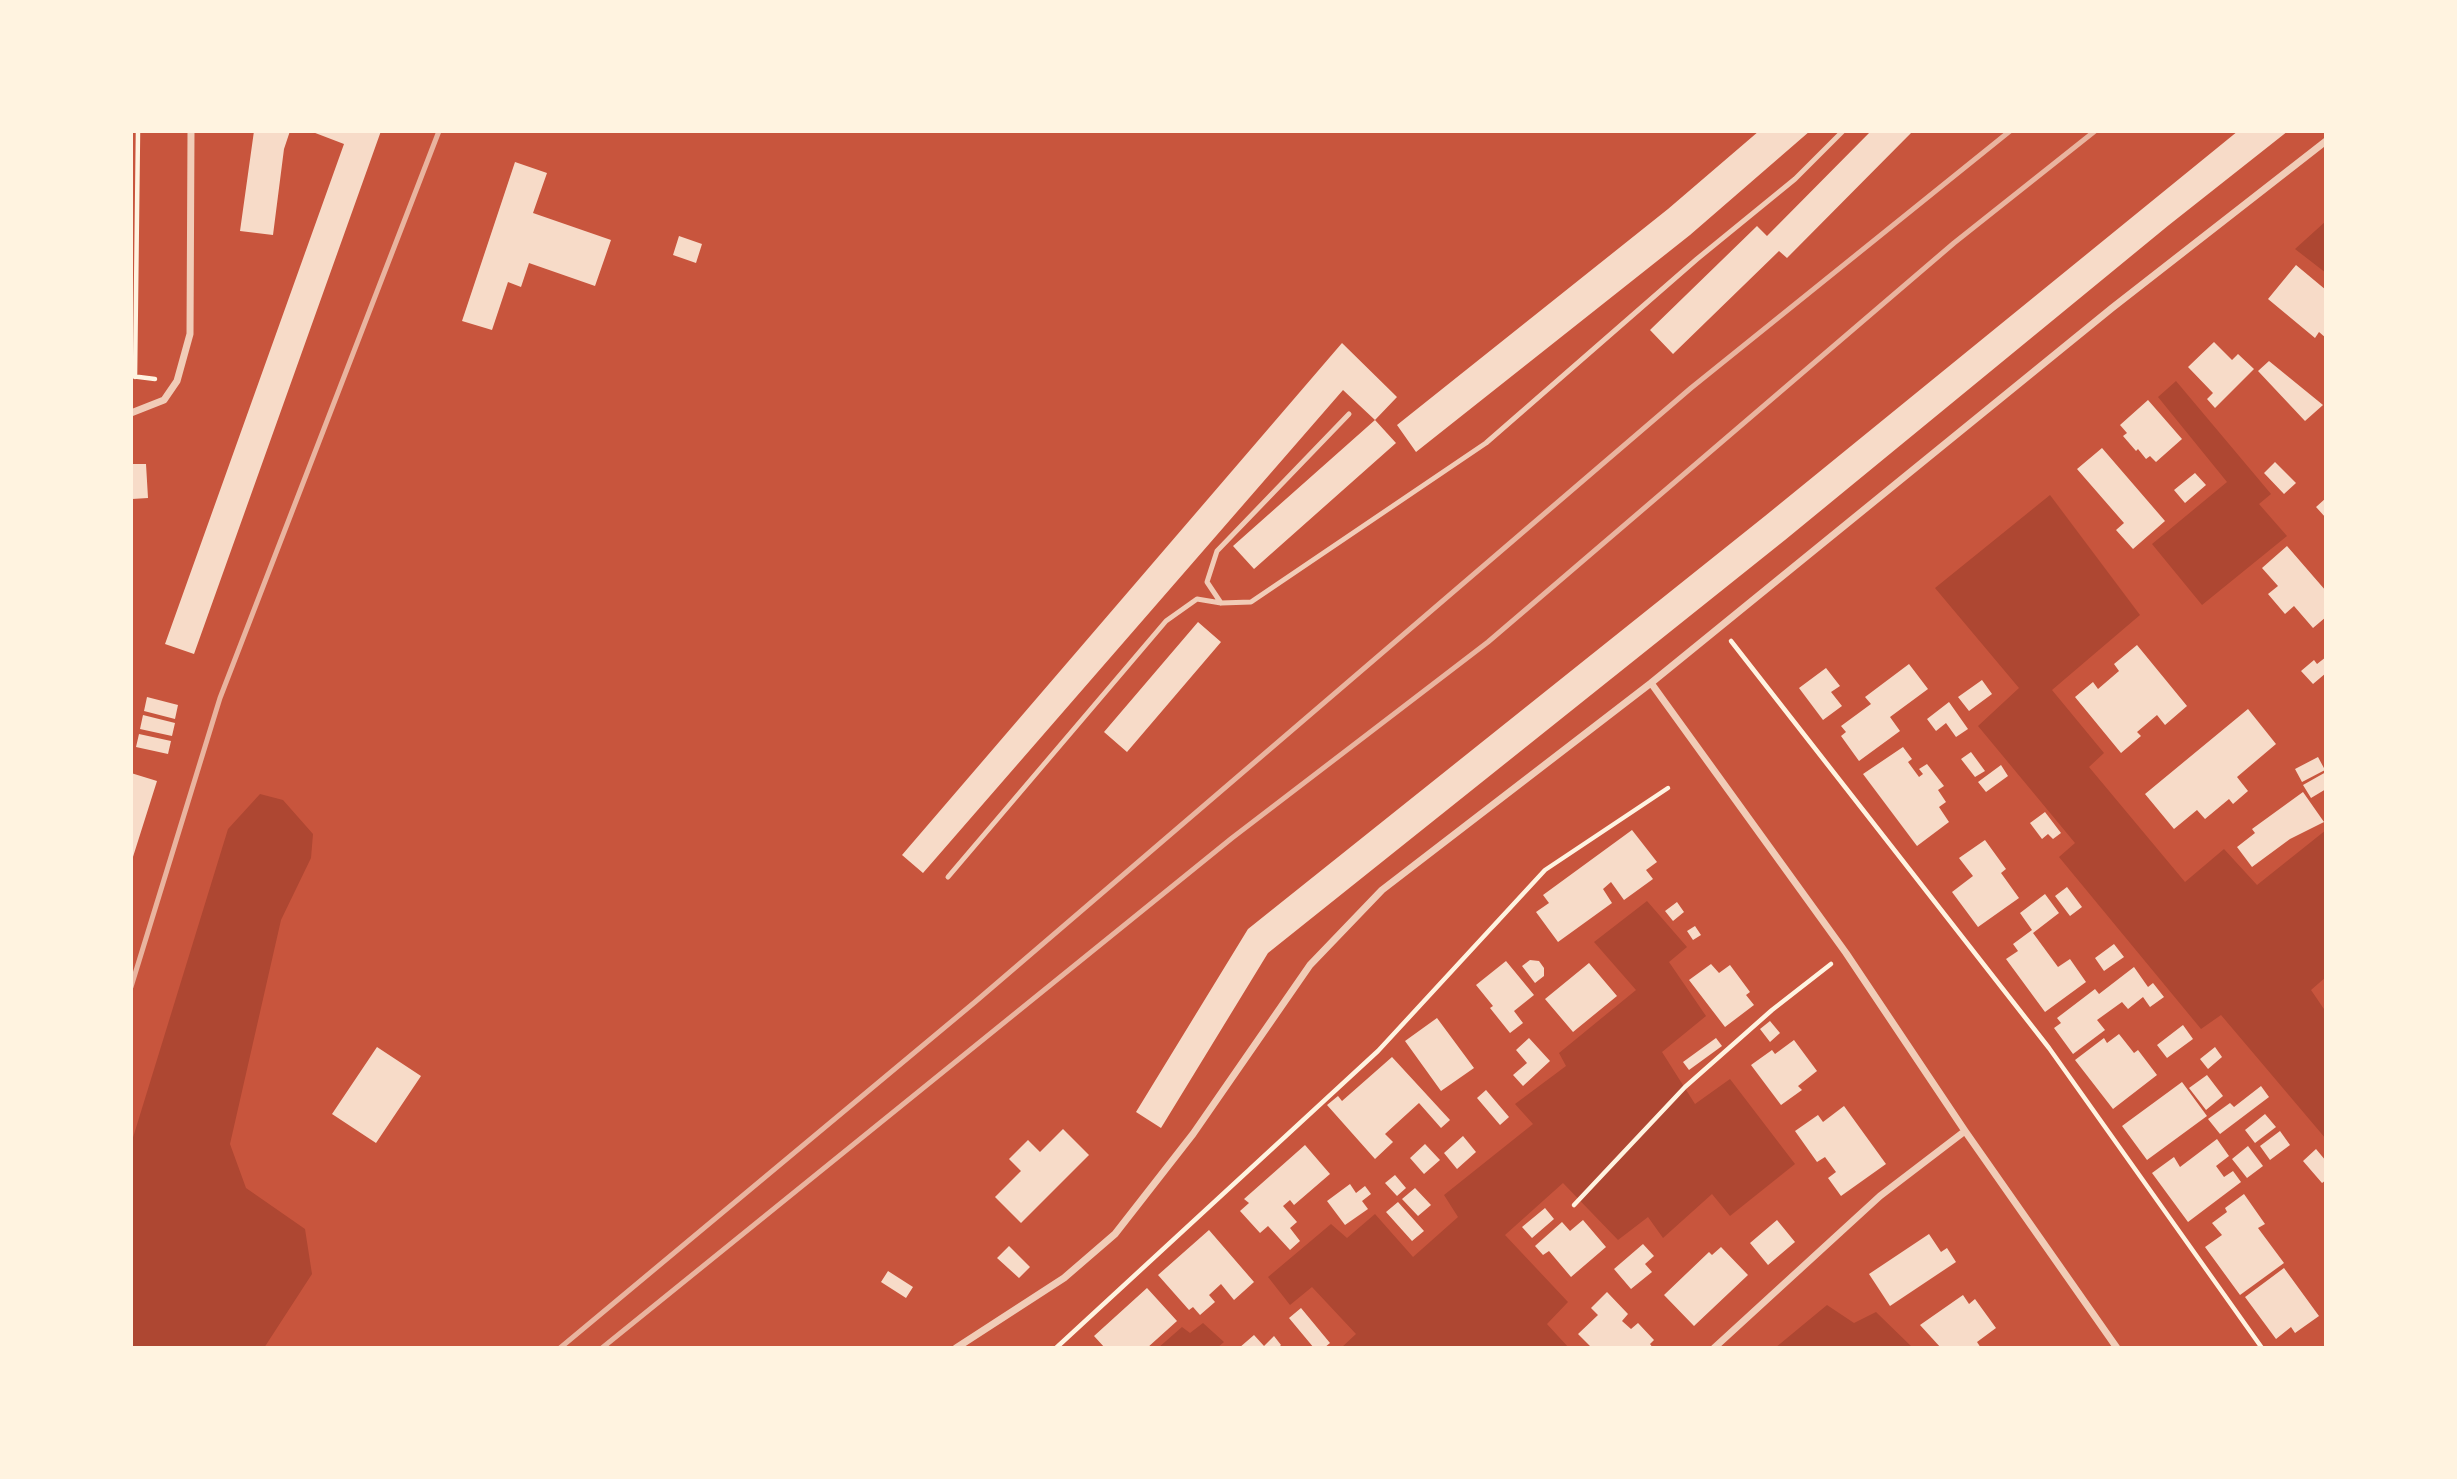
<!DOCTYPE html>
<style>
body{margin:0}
#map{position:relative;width:2457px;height:1479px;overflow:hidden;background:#c8553d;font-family:"Libre Baskerville",serif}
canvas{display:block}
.frame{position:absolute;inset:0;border:133px solid #fff3e0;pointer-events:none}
</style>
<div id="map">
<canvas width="2457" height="1479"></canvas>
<div class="frame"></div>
</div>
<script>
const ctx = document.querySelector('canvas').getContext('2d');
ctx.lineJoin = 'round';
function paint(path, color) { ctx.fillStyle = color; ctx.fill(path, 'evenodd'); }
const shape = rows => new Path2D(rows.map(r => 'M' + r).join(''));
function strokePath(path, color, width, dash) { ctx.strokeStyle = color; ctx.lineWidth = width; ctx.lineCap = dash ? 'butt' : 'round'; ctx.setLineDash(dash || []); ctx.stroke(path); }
paint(shape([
 [2326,221,2326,273,2295,249],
 [2176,381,2271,494,2259,504,2287,536,2202,605,2152,544,2227,482,2158,397],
 [2050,495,2140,615,2052,690,2104,753,2089,767,2185,882,2224,849,2257,885,2326,830,2326,977,2311,990,2326,1012,2326,1139,2221,1015,2201,1029,2059,857,2075,843,1978,726,2019,688,1935,588],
 [260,794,283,800,313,834,311,858,281,920,230,1144,246,1188,305,1229,312,1274,264,1348,131,1348,131,1144,228,829],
 [1647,901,1687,947,1669,962,1706,1016,1662,1052,1695,1104,1730,1079,1795,1164,1730,1216,1712,1194,1663,1238,1648,1217,1618,1240,1563,1183,1505,1235,1568,1302,1547,1324,1569,1348,1341,1348,1356,1334,1312,1287,1290,1305,1268,1277,1331,1224,1347,1238,1375,1214,1413,1257,1458,1217,1444,1195,1533,1124,1515,1104,1566,1066,1559,1053,1636,990,1594,942],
 [1827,1305,1854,1323,1876,1312,1913,1348,1775,1348],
 [1203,1323,1224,1342,1217,1348,1158,1348,1182,1327,1190,1333]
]), '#ae4732');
paint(shape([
 [254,131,290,131,284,149,273,235,240,231],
 [381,131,194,654,165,644,344,144,310,131],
 [1759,131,1810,131,1690,235,1416,452,1397,425,1668,209],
 [1871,131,1913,131,1787,258,1779,251,1673,354,1650,330,1757,226,1767,236],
 [2238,131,2288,131,2169,225,1785,540,1268,953,1161,1128,1136,1112,1248,929,1765,516],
 [515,162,547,173,533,213,611,240,595,286,529,263,521,287,508,282,492,330,462,321],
 [679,236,702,244,696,263,673,255],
 [2296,265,2326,290,2326,338,2319,332,2315,338,2268,299],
 [2214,342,2232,360,2238,354,2254,369,2215,408,2207,399,2213,393,2188,367],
 [1342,343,1397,397,1375,420,1343,390,923,873,902,855],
 [2269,361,2323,405,2305,421,2258,371],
 [2148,400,2182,439,2156,462,2150,456,2146,459,2138,449,2136,451,2123,436,2127,433,2120,425],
 [1375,420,1396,443,1254,569,1233,546],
 [2102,448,2165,521,2133,549,2116,530,2124,523,2077,469],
 [2275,462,2296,483,2284,494,2264,473],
 [131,464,146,464,148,498,132,499],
 [2195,473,2206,485,2185,503,2174,490],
 [2326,498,2326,518,2316,507],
 [2287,546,2326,591,2326,617,2313,628,2294,606,2285,614,2268,594,2278,586,2262,568],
 [1198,622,1221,642,1127,752,1104,732],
 [2137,645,2187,706,2165,725,2157,715,2137,732,2141,736,2121,753,2075,697,2093,682,2098,689,2119,671,2114,664],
 [2326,657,2326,673,2313,684,2301,671,2314,660,2317,664],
 [1909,664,1928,689,1890,717,1900,731,1859,761,1841,736,1846,732,1841,726,1871,704,1865,697],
 [1826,668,1840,686,1831,692,1842,706,1823,720,1799,688],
 [1982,680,1992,694,1969,711,1958,697],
 [147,697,178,705,175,719,144,711],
 [1949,702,1968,729,1956,737,1946,723,1936,731,1927,719],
 [2248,709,2276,744,2237,777,2248,791,2233,804,2229,799,2205,819,2197,810,2174,829,2145,794],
 [143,715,175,723,172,736,140,729],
 [139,734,171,741,168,754,136,747],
 [1903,747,1912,759,1908,762,1919,777,1923,774,1919,769,1927,764,1944,786,1938,790,1946,802,1939,807,1949,822,1917,846,1863,774],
 [1971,752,1985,771,1975,777,1961,759],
 [2318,757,2325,770,2302,782,2295,769],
 [2001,765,2008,776,1986,792,1978,782],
 [2326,772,2326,789,2311,798,2303,785],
 [131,773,157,781,132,860,131,860],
 [2303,792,2324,822,2290,839,2252,867,2237,847,2255,833,2252,829],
 [2045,812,2061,833,2053,839,2048,834,2042,839,2030,823],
 [1632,830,1657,862,1646,870,1653,879,1624,900,1611,882,1603,889,1612,903,1558,942,1536,912,1549,903,1543,895],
 [1985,840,2006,869,2001,873,2019,898,1978,927,1952,892,1973,876,1959,858],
 [2067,887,2082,907,2070,916,2055,896],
 [2045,894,2059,913,2033,933,2058,967,2070,959,2086,982,2045,1012,2006,959,2018,951,2013,944,2032,930,2020,913],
 [1677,902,1684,912,1673,921,1665,911],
 [1695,926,1701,935,1693,940,1687,931],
 [2114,944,2124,957,2104,971,2095,958],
 [1530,960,1539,961,1544,968,1544,976,1535,983,1522,966],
 [1506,961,1534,995,1514,1011,1523,1023,1510,1033,1490,1008,1493,1006,1476,985],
 [1589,963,1617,996,1573,1032,1545,999],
 [1711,964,1719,973,1730,965,1750,992,1746,995,1754,1005,1725,1027,1689,980],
 [2134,967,2148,987,2153,983,2164,997,2150,1007,2143,997,2128,1009,2122,1002,2097,1020,2105,1030,2073,1054,2054,1028,2061,1023,2057,1018,2095,989,2099,994],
 [1437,1018,1474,1068,1441,1091,1405,1041],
 [1770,1021,1780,1033,1770,1042,1760,1029],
 [2183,1025,2193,1039,2167,1058,2157,1045],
 [2119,1034,2134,1053,2138,1050,2157,1075,2113,1109,2075,1060,2104,1038,2107,1043],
 [1529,1038,1550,1061,1523,1086,1513,1075,1527,1063,1516,1050],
 [1716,1038,1722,1046,1689,1070,1683,1062],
 [1794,1040,1817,1071,1798,1086,1802,1090,1781,1105,1751,1065,1772,1050,1775,1054],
 [377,1047,421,1076,376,1143,332,1114],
 [2215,1047,2222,1057,2208,1069,2200,1059],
 [1392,1057,1450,1120,1441,1128,1419,1103,1385,1134,1393,1142,1375,1159,1327,1105,1338,1096,1342,1101],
 [2207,1075,2223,1096,2206,1110,2189,1088],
 [2182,1082,2207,1116,2147,1160,2122,1126],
 [2261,1086,2269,1097,2220,1134,2208,1119,2230,1103,2234,1107],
 [1486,1090,1509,1117,1500,1125,1477,1098],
 [1844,1106,1886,1164,1841,1196,1828,1178,1836,1172,1825,1157,1817,1162,1795,1131,1818,1115,1823,1122],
 [2265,1114,2276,1127,2255,1143,2245,1130],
 [1063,1129,1089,1155,1021,1223,995,1197,1021,1171,1009,1159,1028,1140,1040,1152],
 [2280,1131,2290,1145,2270,1160,2260,1146],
 [1463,1136,1476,1152,1457,1169,1444,1153],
 [2217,1139,2229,1156,2216,1166,2224,1177,2233,1171,2241,1182,2188,1222,2152,1173,2174,1157,2180,1167],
 [1425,1144,1440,1160,1424,1174,1410,1158],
 [1305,1145,1330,1174,1294,1205,1290,1200,1283,1206,1297,1222,1290,1228,1300,1241,1290,1250,1268,1226,1260,1233,1240,1211,1249,1203,1244,1199],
 [2248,1146,2263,1166,2247,1178,2232,1159],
 [2316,1149,2326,1161,2326,1180,2322,1183,2303,1161],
 [1395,1175,1406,1188,1397,1196,1385,1183],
 [1350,1184,1356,1193,1365,1186,1371,1194,1362,1201,1368,1209,1345,1225,1327,1201],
 [1415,1188,1431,1205,1418,1216,1402,1199],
 [2244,1194,2265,1224,2258,1228,2284,1263,2240,1295,2205,1247,2222,1235,2212,1223,2227,1212,2225,1208],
 [1398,1202,1424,1231,1412,1241,1386,1212],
 [1545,1208,1554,1219,1532,1238,1522,1227],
 [1583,1220,1606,1247,1571,1277,1549,1251,1543,1255,1535,1246,1562,1222,1570,1231],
 [1777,1220,1795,1242,1768,1265,1750,1243],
 [1209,1230,1254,1282,1234,1300,1221,1284,1209,1295,1215,1302,1200,1315,1193,1307,1189,1310,1158,1275],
 [1929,1234,1941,1252,1947,1248,1956,1262,1890,1306,1869,1274],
 [1643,1244,1654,1256,1645,1264,1652,1272,1631,1289,1614,1269],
 [1009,1246,1030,1267,1019,1278,997,1258],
 [1721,1247,1748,1275,1694,1326,1664,1295,1709,1252,1712,1255],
 [2284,1268,2319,1316,2295,1333,2291,1327,2276,1339,2245,1297],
 [888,1271,913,1287,906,1298,881,1282],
 [1147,1288,1177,1321,1147,1348,1105,1348,1094,1336],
 [1607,1292,1628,1314,1622,1321,1631,1329,1638,1323,1654,1340,1650,1344,1653,1348,1592,1348,1578,1334,1598,1315,1591,1308],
 [1963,1295,1969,1304,1975,1299,1996,1328,1977,1342,1981,1348,1941,1348,1920,1325],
 [1301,1308,1330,1343,1324,1348,1314,1348,1289,1318],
 [1254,1335,1264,1346,1274,1336,1281,1345,1278,1348,1239,1348]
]), '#f7dbc8');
strokePath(shape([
 [131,376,155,379],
 [135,377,138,131],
 [1731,641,2049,1048,2262,1348],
 [1574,1205,1685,1087,1772,1010,1831,964],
 [1056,1348,1378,1051,1545,870,1668,788]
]), '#fff3e0', 4.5);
strokePath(shape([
 [1221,603,1207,582,1217,551,1349,414],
 [948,877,1166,621,1197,599,1221,603,1251,602,1486,443,1697,259,1795,179,1843,131]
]), '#f1ccb7', 5);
strokePath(shape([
 [131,413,164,400,177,381,190,334,191,131],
 [1651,683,1846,953,1965,1131,2117,1348],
 [956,1348,1064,1278,1115,1234,1193,1134,1310,965,1382,890,1651,683,2112,308,2326,141],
 [1714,1348,1880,1196,1965,1131]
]), '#f1ccb7', 7);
strokePath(shape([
 [131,987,220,698,439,131],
 [560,1348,975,1002,1691,388,2010,131],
 [602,1348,1232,838,1488,642,1954,243,2095,131]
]), '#e9b49f', 5);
</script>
